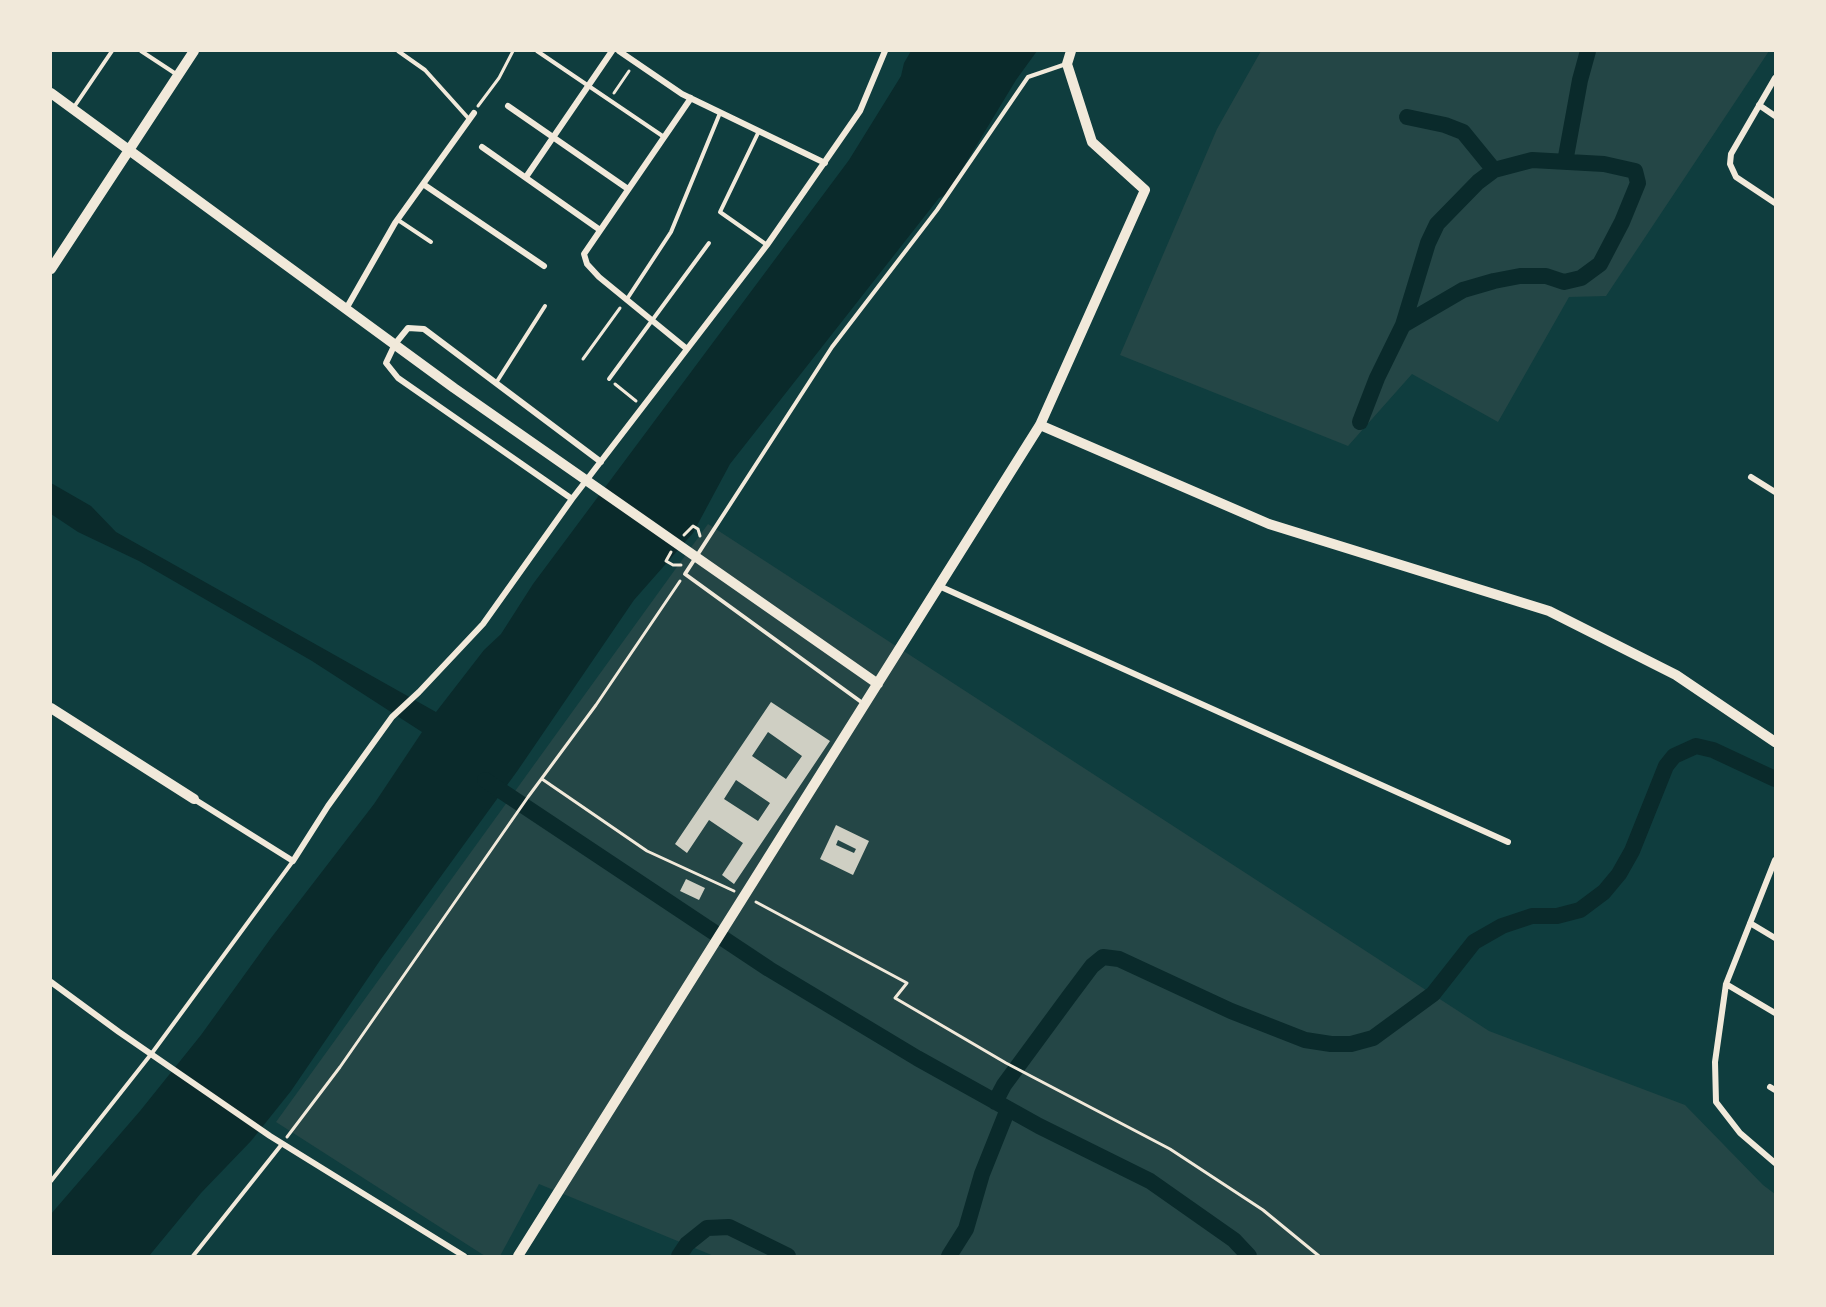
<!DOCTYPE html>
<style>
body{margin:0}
#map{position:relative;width:1826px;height:1307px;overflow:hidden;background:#0f3d3e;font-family:"Sofia Sans Condensed",sans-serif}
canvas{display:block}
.frame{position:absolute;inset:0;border:52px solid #f1e9da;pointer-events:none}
</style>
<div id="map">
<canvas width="1826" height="1307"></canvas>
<div class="frame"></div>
</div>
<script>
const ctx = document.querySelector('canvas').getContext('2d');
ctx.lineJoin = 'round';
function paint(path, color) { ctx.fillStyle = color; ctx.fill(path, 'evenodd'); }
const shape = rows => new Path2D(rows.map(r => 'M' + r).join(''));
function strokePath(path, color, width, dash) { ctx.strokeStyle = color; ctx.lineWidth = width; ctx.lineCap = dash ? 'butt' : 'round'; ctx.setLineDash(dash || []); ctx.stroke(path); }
paint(shape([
 [1261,51,1769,51,1606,296,1569,297,1498,422,1412,374,1348,446,1120,355,1217,129],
 [708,524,1489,1031,1685,1105,1763,1185,1775,1194,1775,1256,714,1256,539,1184,500,1256,485,1256,276,1122]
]), '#244646');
paint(shape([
 [911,51,1037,51,1016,80,947,194,939,198,730,464,693,533,634,600,518,770,381,959,291,1091,251,1141,201,1193,149,1256,51,1256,51,1214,140,1111,201,1035,271,938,374,804,422,732,312,661,139,561,78,532,51,514,51,483,91,506,116,532,436,712,484,650,501,634,533,584,849,160,901,76,904,63]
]), '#0a2a2b');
strokePath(shape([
 [1407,117,1445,125,1463,132,1494,170],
 [1565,162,1580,80,1588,51],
 [1360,422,1377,378,1403,325,1428,243,1437,224,1478,182,1494,170,1532,160,1604,164,1635,171,1638,183,1622,222,1600,264,1581,278,1564,282,1546,276,1520,276,1494,281,1463,290,1403,325],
 [485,780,769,969,917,1058,1039,1126,1150,1181,1234,1240,1249,1256],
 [995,1102,1004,1085,1068,998,1092,966,1103,957,1119,959,1231,1011,1305,1040,1331,1044,1351,1044,1373,1038,1433,994,1474,942,1502,926,1532,916,1557,916,1580,910,1604,892,1619,874,1632,851,1666,766,1674,756,1696,746,1713,750,1775,779],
 [679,1256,687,1244,707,1228,729,1227,788,1256],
 [949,1256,966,1229,982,1174,1008,1109]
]), '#0a2a2b', 16);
paint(shape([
 [771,702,830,741,734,884,722,875,743,843,709,820,687,853,675,844],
 [768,732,802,756,786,779,752,756],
 [736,780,770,803,758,821,724,799],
 [836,825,869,841,853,875,820,859],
 [838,840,856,849,854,853,836,845],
 [686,879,705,888,699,900,680,891]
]), '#cfcfc3');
strokePath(shape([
 [614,93,629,71],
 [478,106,499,78,513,51],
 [583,359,620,308],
 [615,384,636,401],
 [684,535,693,526,698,529,700,536],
 [671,552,666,561,673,565,681,565],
 [542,779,647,851,734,891],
 [756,902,907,983,895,998,1006,1063,1170,1149,1263,1210,1319,1256],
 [287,1137,340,1067,528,797,596,705,680,581]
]), '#f1e9da', 3);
strokePath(shape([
 [141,51,176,74],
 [398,51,425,70,469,119],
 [537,51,664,137],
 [74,107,112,51],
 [759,131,720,212,767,245],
 [398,220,431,242],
 [627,299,671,232,720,113],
 [609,379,709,243],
 [496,383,545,306],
 [864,704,685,574,832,347,937,210,1028,77,1066,64],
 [51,1181,152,1053,293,861],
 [193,1256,282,1144]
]), '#f1e9da', 4);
strokePath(shape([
 [619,51,682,94,825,163],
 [1775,78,1731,154,1730,164,1736,177,1775,203],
 [1759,105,1775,116],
 [508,106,628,189],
 [482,147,600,230],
 [526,177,612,51],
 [423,184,544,266],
 [346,309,395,223,474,113],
 [687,349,599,277,587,264,584,254,691,98],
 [1751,477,1775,492],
 [572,499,398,378,386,363,395,344,408,328,424,329,601,462],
 [939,586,1508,842],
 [194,799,293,861,328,806,392,717,419,692,483,624,572,499,767,245,860,111,885,51],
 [1775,860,1726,984,1715,1062,1716,1102,1740,1133,1775,1163],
 [1750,923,1775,938],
 [51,982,119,1032,270,1136,464,1256],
 [1726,984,1775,1013],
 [1770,1087,1775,1090]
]), '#f1e9da', 6);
strokePath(shape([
 [51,93,454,388,878,684],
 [51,269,194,51],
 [1040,425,1269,524,1549,611,1676,675,1775,742],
 [51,708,194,799],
 [518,1256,1040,425,1145,190,1092,142,1067,64,1071,51]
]), '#f1e9da', 10);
</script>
